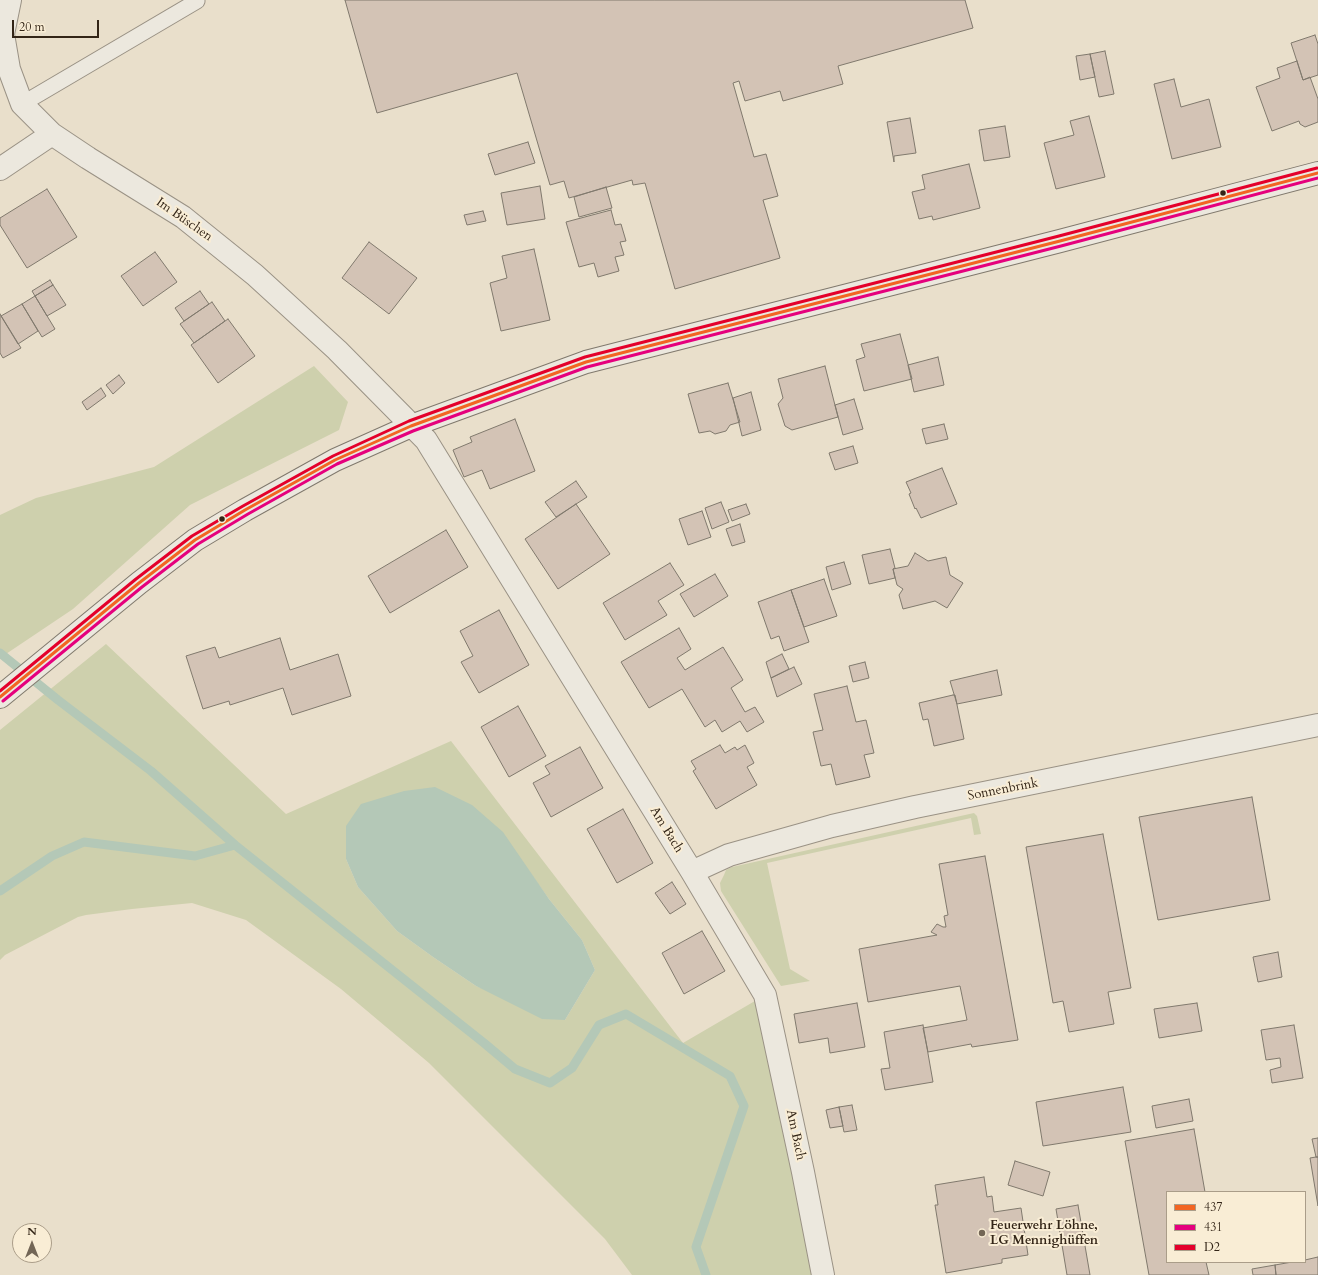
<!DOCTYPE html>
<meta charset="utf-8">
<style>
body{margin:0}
#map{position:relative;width:1318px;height:1275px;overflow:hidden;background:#e9dfcb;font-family:Cardo,serif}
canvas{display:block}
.legend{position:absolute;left:1166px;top:1191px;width:140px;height:72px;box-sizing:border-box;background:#f9edd5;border:1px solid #aa9d89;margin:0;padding:5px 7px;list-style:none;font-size:12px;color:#332517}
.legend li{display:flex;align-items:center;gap:8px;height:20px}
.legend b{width:20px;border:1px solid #aa9d89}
.north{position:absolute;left:12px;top:1223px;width:40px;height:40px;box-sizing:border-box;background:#f9edd5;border:1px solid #aa9d89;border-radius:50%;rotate:0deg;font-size:11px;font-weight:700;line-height:16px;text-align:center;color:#332517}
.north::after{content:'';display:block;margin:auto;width:14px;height:18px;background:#736656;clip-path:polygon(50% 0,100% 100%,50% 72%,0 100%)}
.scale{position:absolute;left:12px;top:20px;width:87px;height:18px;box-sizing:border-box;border:2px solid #332517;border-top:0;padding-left:5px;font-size:12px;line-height:14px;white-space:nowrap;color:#332517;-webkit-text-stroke:3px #f9edd5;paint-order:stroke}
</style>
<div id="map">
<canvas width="1318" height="1275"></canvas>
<ul class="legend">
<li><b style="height:5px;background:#f26522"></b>437</li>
<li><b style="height:5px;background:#e5007d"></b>431</li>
<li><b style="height:5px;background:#e4002b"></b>D2</li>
</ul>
<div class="north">N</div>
<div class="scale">20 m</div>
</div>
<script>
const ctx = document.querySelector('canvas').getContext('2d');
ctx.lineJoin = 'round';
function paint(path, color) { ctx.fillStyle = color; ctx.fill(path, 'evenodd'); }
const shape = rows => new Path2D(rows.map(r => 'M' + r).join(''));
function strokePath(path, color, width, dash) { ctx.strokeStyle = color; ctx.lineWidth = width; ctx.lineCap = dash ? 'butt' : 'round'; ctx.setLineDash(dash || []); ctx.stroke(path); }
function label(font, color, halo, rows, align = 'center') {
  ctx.font = font + ' Cardo,serif'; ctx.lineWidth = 4; ctx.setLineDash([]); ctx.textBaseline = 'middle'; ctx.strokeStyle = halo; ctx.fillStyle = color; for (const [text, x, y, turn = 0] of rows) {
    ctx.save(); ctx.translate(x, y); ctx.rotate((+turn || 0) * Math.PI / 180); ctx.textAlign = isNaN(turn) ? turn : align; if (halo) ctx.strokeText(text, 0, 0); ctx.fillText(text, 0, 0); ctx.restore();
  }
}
paint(shape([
 [314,366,348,402,339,430,190,505,73,609,0,658,0,515,36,498,154,467],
 [106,644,286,814,451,741,683,1043,772,991,826,1275,632,1275,605,1239,429,1063,341,989,246,920,192,903,132,909,86,915,78,917,5,955,0,960,0,730],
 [346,826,528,870,549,899,582,940,595,970,565,1020,476,986,433,957,397,931,358,887,346,859],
 [974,813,977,816,981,834,974,835,971,818,767,863,790,969,810,981,781,986,721,891,720,883,724,875,726,870,732,867]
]), '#ced0ad');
paint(shape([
 [435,787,472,805,503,832,549,899,582,940,595,970,565,1020,542,1019,476,986,433,957,397,931,358,887,346,859,346,826,361,804,404,791]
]), '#b4c8b7');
strokePath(shape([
 [0,653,58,700,151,771,235,845],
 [0,891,52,856,84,842,195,856,235,845,484,1043,515,1069,550,1083,572,1068,599,1025,626,1014,730,1076,744,1106,696,1247,706,1275]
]), '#b4c8b7', 9);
const building = shape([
 [345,0,965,0,973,28,838,66,843,84,783,101,780,91,745,101,739,81,733,83,754,157,766,154,778,196,763,200,780,258,675,289,645,183,633,185,632,180,569,198,564,181,550,185,517,73,377,113,345,0],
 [1315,35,1318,44,1318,75,1303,80,1291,43,1315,35],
 [1105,51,1114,94,1099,97,1090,54,1105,51],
 [1090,54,1095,77,1080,80,1076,56,1090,54],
 [1297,61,1303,80,1310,77,1318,99,1318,122,1305,127,1300,124,1299,121,1272,131,1256,87,1280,78,1277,68,1297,61],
 [1174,79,1181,107,1209,99,1221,147,1172,159,1154,84,1174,79],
 [1089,116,1105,177,1056,189,1044,143,1074,135,1070,121,1089,116],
 [910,118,916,153,894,156,894,162,887,122,910,118],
 [1005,126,1010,157,984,161,979,130,1005,126],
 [528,142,535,163,495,175,488,154,528,142],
 [969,164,980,208,933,220,932,216,919,219,912,192,925,189,922,175,969,164],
 [540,186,545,219,507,225,501,193,540,186],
 [606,187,612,208,579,217,574,197,606,187],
 [47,189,77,237,27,268,0,225,0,218,47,189],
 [611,210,615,225,621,224,626,241,620,242,624,255,615,257,619,271,598,277,594,263,579,267,566,222,611,210],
 [483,211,486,221,467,225,464,215,483,211],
 [369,242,417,278,389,314,342,278,369,242],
 [534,249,550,320,501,331,490,283,507,278,502,256,534,249],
 [155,252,177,282,143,306,121,276,155,252],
 [50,280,53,285,35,296,32,291,50,280],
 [53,285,66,305,47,316,35,296,53,285],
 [200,291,209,304,184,321,175,308,200,291],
 [35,296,55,329,42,337,22,304,35,296],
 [212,302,225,321,194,343,180,324,212,302],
 [22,304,38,331,18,344,1,316,22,304],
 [0,314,21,348,3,358,0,353,0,314],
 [228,319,255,356,218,383,191,345,228,319],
 [900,334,912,379,864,391,856,360,865,357,861,344,900,334],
 [938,357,944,385,914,392,908,365,938,357],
 [825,366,838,417,792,430,785,426,778,404,783,398,778,379,825,366],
 [119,375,125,383,113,394,106,385,119,375],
 [728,383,740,422,730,425,726,431,715,434,710,431,699,433,688,394,728,383],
 [101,388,106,396,87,410,82,402,101,388],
 [751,392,761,430,742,436,733,398,751,392],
 [854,399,863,429,843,435,835,405,854,399],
 [515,419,535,471,490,489,482,470,464,477,453,450,472,442,470,437,515,419],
 [944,424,948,439,926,444,922,429,944,424],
 [853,446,858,463,835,470,829,453,853,446],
 [942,468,957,504,921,518,916,508,915,509,909,494,911,493,906,482,942,468],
 [576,481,587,497,556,517,545,502,576,481],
 [721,502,729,522,712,529,705,508,721,502],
 [576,504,610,554,558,589,525,539,576,504],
 [746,504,750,514,732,521,728,510,746,504],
 [702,511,711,537,688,545,679,519,702,511],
 [740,524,745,542,732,546,726,529,740,524],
 [446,530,468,567,390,613,368,576,446,530],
 [890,549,895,568,893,569,895,578,869,584,862,555,890,549],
 [915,553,928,561,946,557,950,575,963,583,947,608,935,601,903,609,899,595,903,589,897,585,893,569,908,566,915,553],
 [844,562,851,584,832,590,826,567,844,562],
 [670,563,684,585,658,601,667,615,625,640,603,603,670,563],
 [715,574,728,596,694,617,680,594,715,574],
 [824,579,837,616,804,627,791,590,824,579],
 [791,590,809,642,784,651,779,636,771,639,758,602,791,590],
 [499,610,529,665,479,693,461,662,473,656,460,631,499,610],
 [679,628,691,649,677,658,685,670,723,647,743,680,731,688,745,712,755,707,764,722,747,732,740,721,722,732,715,720,705,727,682,689,649,708,621,662,679,628],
 [280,638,290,670,338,654,351,696,292,715,283,688,230,705,229,701,203,709,186,656,215,647,219,658,280,638],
 [782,654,789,669,771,678,766,662,782,654],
 [865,662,869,678,853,682,849,666,865,662],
 [794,667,802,684,777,697,771,678,794,667],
 [997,670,1002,695,957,704,950,681,997,670],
 [847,686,856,722,866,720,874,753,864,755,870,777,836,785,831,764,821,766,813,732,823,730,814,694,847,686],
 [953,695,955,695,964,739,934,746,928,719,923,720,919,703,953,695],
 [518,706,546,756,509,777,481,727,518,706],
 [720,745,725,753,735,747,737,750,745,745,754,763,747,767,757,785,716,809,693,771,696,769,691,761,720,745],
 [580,747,603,788,551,817,533,783,550,774,545,766,580,747],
 [1252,797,1270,900,1158,920,1139,817,1252,797],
 [623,809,653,863,617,883,587,829,623,809],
 [1103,834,1131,988,1108,992,1114,1024,1069,1032,1063,1001,1053,1003,1026,847,1103,834],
 [985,856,1018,1040,972,1047,971,1044,928,1052,923,1028,967,1020,960,986,868,1002,859,949,937,935,931,932,937,924,943,927,946,927,944,916,948,915,939,864,985,856],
 [672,882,686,904,670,914,655,893,672,882],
 [702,931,725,971,684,994,662,953,702,931],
 [1278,952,1282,977,1258,982,1253,957,1278,952],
 [857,1003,865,1047,830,1053,828,1038,799,1043,794,1014,857,1003],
 [1197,1003,1202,1031,1159,1038,1154,1009,1197,1003],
 [923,1025,933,1082,885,1090,881,1069,890,1068,884,1032,923,1025],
 [1294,1025,1303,1078,1272,1083,1270,1070,1281,1067,1280,1058,1266,1060,1261,1030,1294,1025],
 [1123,1087,1131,1132,1043,1146,1036,1102,1123,1087],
 [1189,1099,1193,1121,1156,1128,1152,1106,1189,1099],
 [852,1105,857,1130,844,1132,839,1107,852,1105],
 [839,1107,843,1126,830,1128,826,1110,839,1107],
 [1194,1129,1205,1192,1167,1192,1167,1262,1206,1262,1209,1275,1149,1275,1125,1141,1194,1129],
 [1318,1138,1318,1157,1316,1157,1312,1139,1318,1138],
 [1316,1157,1318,1157,1318,1206,1310,1158,1316,1157],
 [1015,1161,1050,1172,1043,1196,1008,1185,1015,1161],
 [984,1177,987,1197,992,1196,994,1212,1021,1208,1028,1255,1002,1259,1002,1263,946,1273,935,1205,938,1205,935,1185,984,1177],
 [1078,1205,1090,1275,1067,1275,1056,1209,1078,1205],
 [1318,1257,1318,1275,1276,1275,1275,1265,1292,1262,1305,1262,1305,1260,1318,1257],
 [1275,1265,1276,1275,1253,1275,1252,1269,1275,1265]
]);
paint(building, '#d3c3b5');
strokePath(building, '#80796d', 1);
const lane = shape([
 [22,104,197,1]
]);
const street = shape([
 [10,0,3,34,9,69,22,104,52,134,88,158,183,217,255,275,337,350,426,440,692,872,765,995,803,1172,823,1275],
 [0,169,52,134],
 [692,872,729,855,832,826,915,807,1318,725]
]);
const secondary = shape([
 [0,697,139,583,195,540,245,510,335,460,411,426,586,362,1060,241,1318,173]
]);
strokePath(lane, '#9a9285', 17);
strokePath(street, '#9a9285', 24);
strokePath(secondary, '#80796d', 24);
strokePath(lane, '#ece8de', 15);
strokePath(street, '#ece8de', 22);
strokePath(secondary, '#ece8de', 22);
strokePath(shape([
 [0,697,139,583,195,540,245,510,335,460,411,426,586,362,1060,241,1318,173]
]), '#f26522', 3);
strokePath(shape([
 [3,701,142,587,198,544,248,514,337,464,413,431,587,367,1061,246,1318,178]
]), '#e5007d', 3);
strokePath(shape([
 [0,691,136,579,192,536,243,506,333,456,409,421,585,357,1059,236,1317,168]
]), '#e4002b', 3);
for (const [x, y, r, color] of [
 [1223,193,3.5,"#332517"],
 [222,519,3.5,"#332517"],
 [982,1233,4,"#736656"]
]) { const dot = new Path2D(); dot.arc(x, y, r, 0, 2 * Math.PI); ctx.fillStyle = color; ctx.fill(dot); strokePath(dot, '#f9edd5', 1.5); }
label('13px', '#332517', '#f9edd5', [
 ["Im Büschen",184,220,35],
 ["Sonnenbrink",1003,790,-11],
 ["Am Bach",666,830,58],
 ["Am Bach",795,1135,78]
]);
label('bold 13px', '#332517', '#f9edd5', [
 ["Feuerwehr Löhne,",990,1226],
 ["LG Mennighüffen",990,1241]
], 'left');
</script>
